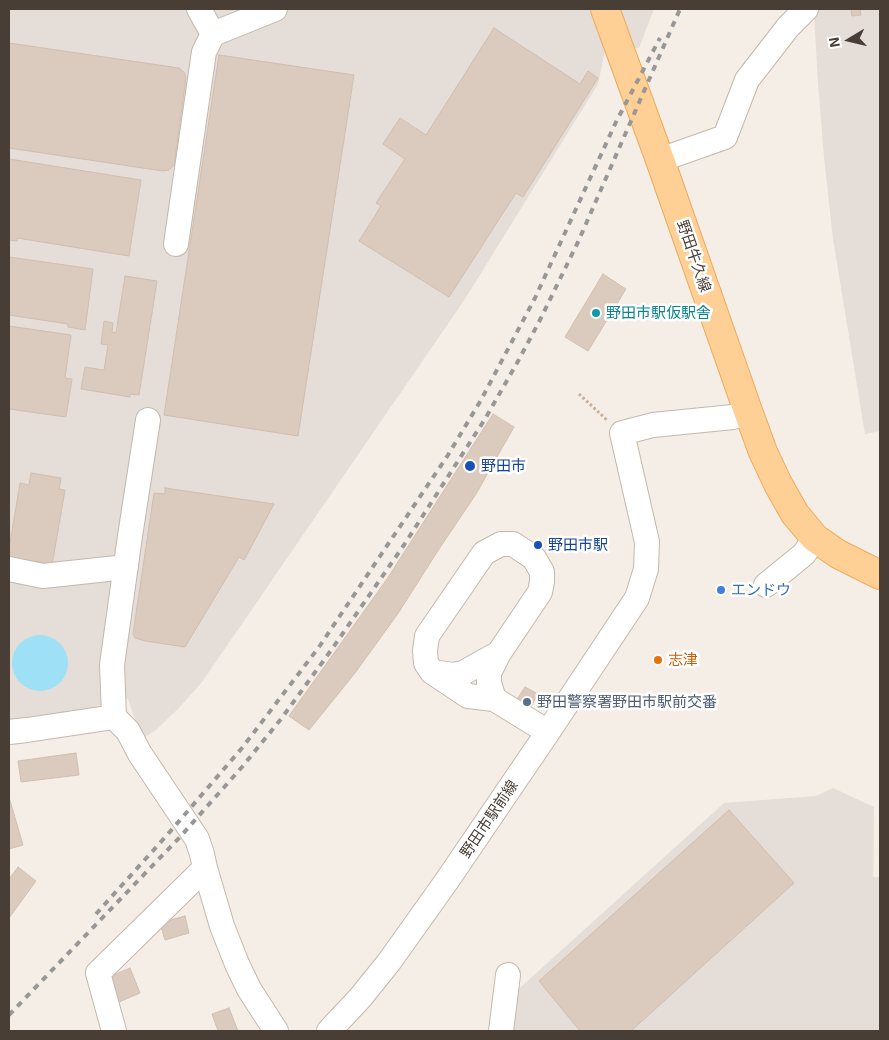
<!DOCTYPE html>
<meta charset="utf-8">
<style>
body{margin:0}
#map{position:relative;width:889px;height:1040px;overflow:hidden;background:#f5eee7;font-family:"Exo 2",sans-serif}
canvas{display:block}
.frame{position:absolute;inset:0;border:10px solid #483e35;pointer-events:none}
.north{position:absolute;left:824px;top:15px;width:50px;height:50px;-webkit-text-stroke:4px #fff;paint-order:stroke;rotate:261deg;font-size:14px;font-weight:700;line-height:20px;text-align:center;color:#483e35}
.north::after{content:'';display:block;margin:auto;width:18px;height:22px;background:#483e35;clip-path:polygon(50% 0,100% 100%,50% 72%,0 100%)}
</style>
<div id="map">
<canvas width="889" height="1040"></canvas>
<div class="frame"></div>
<div class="north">N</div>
</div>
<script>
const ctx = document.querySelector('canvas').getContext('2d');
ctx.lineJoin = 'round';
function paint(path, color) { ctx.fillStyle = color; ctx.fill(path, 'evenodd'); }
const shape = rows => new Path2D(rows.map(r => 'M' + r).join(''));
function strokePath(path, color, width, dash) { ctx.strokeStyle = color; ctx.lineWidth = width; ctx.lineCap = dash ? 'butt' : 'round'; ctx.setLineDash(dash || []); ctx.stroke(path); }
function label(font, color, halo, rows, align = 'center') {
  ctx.font = font + ' "Exo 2","Noto Sans JP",sans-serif'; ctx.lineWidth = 5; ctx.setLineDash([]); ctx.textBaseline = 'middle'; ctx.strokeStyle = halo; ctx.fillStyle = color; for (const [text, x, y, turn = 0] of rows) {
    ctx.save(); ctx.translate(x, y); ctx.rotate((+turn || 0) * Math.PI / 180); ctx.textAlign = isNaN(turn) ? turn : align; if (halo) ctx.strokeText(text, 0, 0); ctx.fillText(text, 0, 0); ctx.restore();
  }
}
paint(shape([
 [9,9,589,9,605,50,598,84,465,299,202,682,179,708,156,730,142,739,128,699,102,704,90,710,9,721],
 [618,9,654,9,639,48,631,48],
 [818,9,880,9,880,431,865,434,833,239,824,157,818,83,814,13],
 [833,788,874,807,873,877,880,877,880,1031,508,1031,512,995,724,803,816,796]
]), '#e4ddd8');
paint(shape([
 '12 663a28 28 0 1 1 56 0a28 28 0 1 1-56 0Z'
]), '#9ee1f7');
const building = shape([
 [851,9,860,9,861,15,852,16,851,9],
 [494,28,580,84,588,71,598,78,523,197,516,193,449,297,359,241,381,206,376,203,405,159,383,144,400,118,426,135,494,28],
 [9,43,179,68,184,72,186,78,174,165,169,170,163,171,9,148,9,43],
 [219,55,354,75,298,436,164,415,219,55],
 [9,159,141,180,129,256,17,238,17,241,9,240,9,159],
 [9,257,93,269,85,330,68,327,68,324,9,315,9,257],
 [603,274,626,289,588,351,565,337,603,274],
 [125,276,157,281,139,395,130,394,130,397,81,389,85,367,104,370,108,345,101,344,104,321,113,323,112,332,116,333,125,276],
 [9,326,71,335,65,378,72,379,66,417,9,409,9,326],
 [493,414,514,427,476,494,439,549,399,612,355,673,309,730,289,716,387,579,493,414],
 [31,473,61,478,59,489,65,490,52,565,9,557,9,549,20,483,29,485,31,473],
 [165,488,274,504,244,560,239,557,185,647,145,641,135,638,133,634,154,493,165,494,165,488],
 [525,687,538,694,528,712,514,704,525,687],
 [76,753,79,775,21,782,18,761,76,753],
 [9,797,23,845,9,849,9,797],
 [729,810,794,883,631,1031,580,1031,539,981,729,810],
 [18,867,36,881,9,918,9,879,18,867],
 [185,916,189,933,165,940,160,923,185,916],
 [130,968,140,993,119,1002,109,977,130,968],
 [229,1008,238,1031,218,1031,212,1014,229,1008]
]);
paint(building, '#dacbbe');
strokePath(building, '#d3beae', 1);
const minor = shape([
 [213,34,275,9],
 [660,160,725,137,747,80,788,27,806,9],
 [176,244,204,52,213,34,199,9],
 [148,420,130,536,112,665,114,717,128,731,140,754,197,839,202,854,205,868,222,926,237,964,249,989,276,1031],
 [9,569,43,576,126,567],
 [766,585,804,554,815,538],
 [432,672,453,675,463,673,499,653],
 [494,699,489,683,489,673,499,653,540,592,542,582,542,572,534,558,513,544,501,544,484,553,427,636,425,651,426,663,432,672,468,696,494,699,548,732],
 [9,732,27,730,114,717],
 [114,1031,98,973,205,868],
 [329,1031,360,998,389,962,446,882,548,732,637,598,646,569,647,542,622,433,653,425,733,417,748,411],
 [501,1031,508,975]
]);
const major = shape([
 [605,9,660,160,748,411,763,452,778,484,795,514,815,538,838,554,880,575]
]);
strokePath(minor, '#c4b7ab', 26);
strokePath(major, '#eeaa5b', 30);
strokePath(shape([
 [579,394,608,421]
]), '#c4ae98', 3, [2.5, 2.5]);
strokePath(minor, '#fff', 24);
strokePath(major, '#ffd095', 28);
strokePath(shape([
 [96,914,168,834,242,748,319,647,448,455,481,400,535,298,616,122,660,38],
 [9,1015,180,837,242,767,281,719,332,649,404,545,485,419,517,363,539,322,578,242,680,9]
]), '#979797', 4, [6, 6]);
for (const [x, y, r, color] of [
 [596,313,5,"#0f9aa8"],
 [470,466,6,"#1a4fb4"],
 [538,545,5,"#1a4fb4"],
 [721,590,5,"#3f7fe0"],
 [658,660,5,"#e8710a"],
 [527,702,5,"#5c6f8a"]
]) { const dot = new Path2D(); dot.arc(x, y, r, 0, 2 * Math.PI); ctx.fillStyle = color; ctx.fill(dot); strokePath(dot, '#fff', 2); }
label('15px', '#483e35', '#fff', [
 ["野田牛久線",694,256,71],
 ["野田市駅前線",489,819,-56]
]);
label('15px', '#0d838f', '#fff', [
 ["野田市駅仮駅舎",606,313]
], 'left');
label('15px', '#164399', '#fff', [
 ["野田市",481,466],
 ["野田市駅",548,545]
], 'left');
label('15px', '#366cbe', '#fff', [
 ["エンドウ",731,590]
], 'left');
label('15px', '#c56008', '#fff', [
 ["志津",668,660]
], 'left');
label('15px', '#4e5e75', '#fff', [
 ["野田警察署野田市駅前交番",537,702]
], 'left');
</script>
